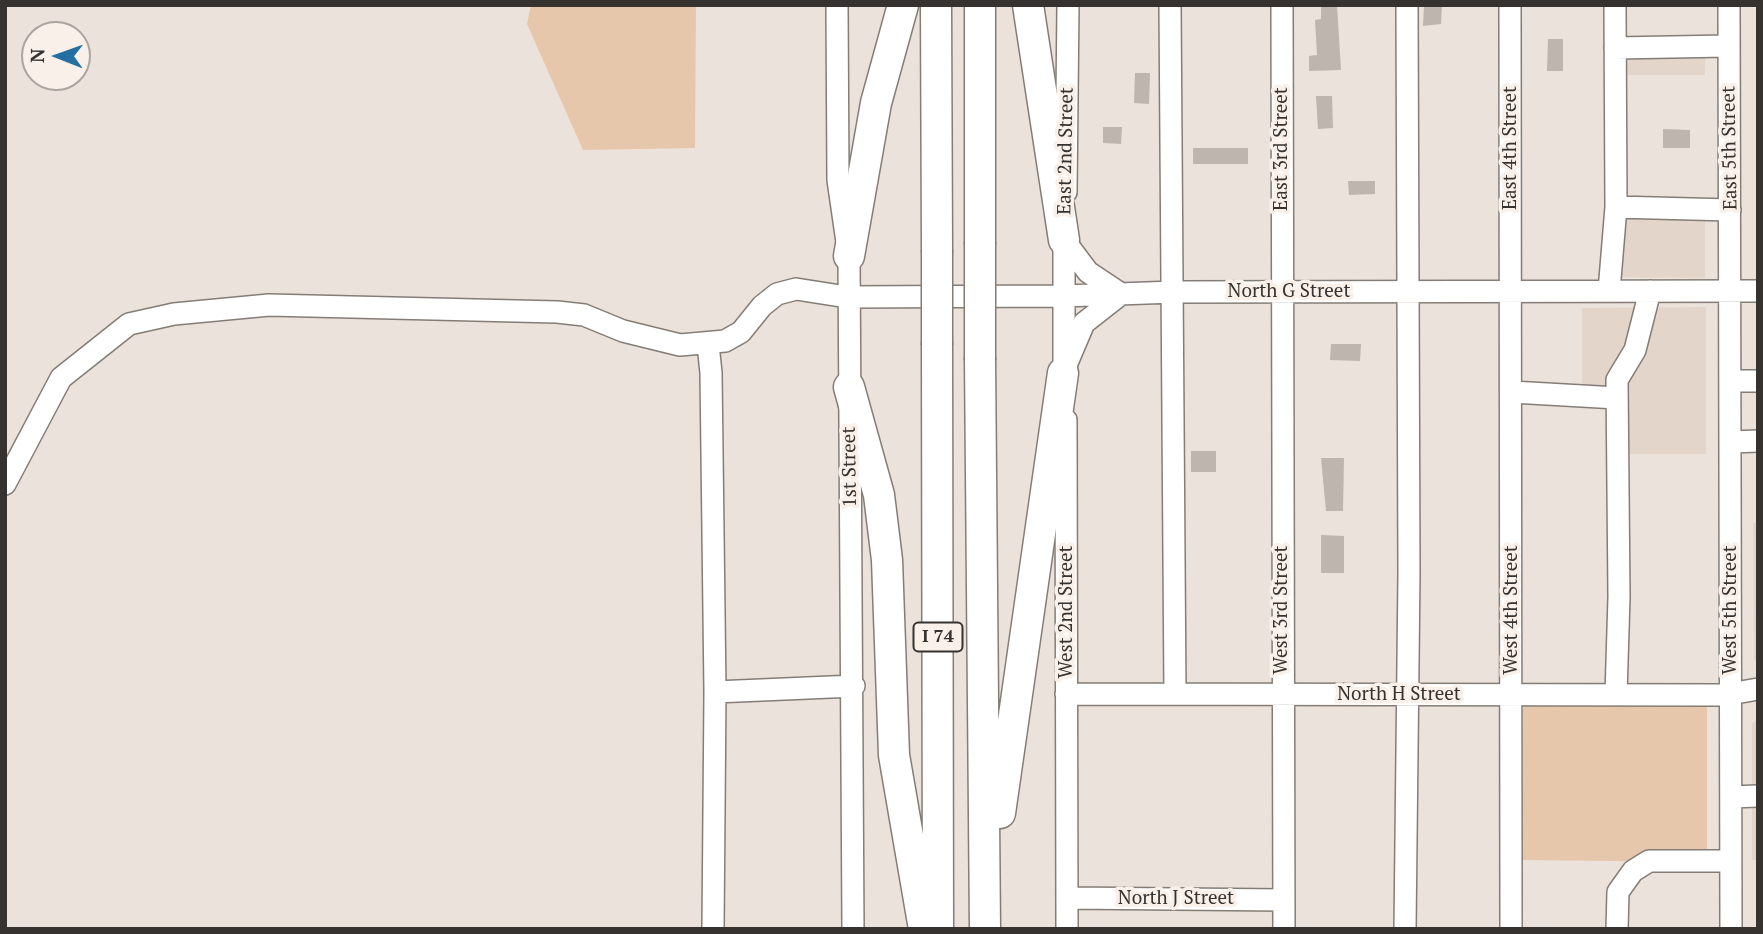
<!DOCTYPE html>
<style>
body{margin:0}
#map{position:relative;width:1763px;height:934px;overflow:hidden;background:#ebe2db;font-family:"PT Serif",serif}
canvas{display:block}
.frame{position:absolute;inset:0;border:7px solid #353230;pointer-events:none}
.north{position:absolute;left:21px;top:21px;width:70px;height:70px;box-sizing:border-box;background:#f8f0e9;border:2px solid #aaa49f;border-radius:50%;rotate:271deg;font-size:19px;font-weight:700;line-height:28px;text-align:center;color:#353230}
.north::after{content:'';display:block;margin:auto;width:24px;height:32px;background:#246fa2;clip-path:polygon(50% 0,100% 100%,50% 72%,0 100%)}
</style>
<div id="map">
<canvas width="1763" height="934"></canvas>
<div class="frame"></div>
<div class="north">N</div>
</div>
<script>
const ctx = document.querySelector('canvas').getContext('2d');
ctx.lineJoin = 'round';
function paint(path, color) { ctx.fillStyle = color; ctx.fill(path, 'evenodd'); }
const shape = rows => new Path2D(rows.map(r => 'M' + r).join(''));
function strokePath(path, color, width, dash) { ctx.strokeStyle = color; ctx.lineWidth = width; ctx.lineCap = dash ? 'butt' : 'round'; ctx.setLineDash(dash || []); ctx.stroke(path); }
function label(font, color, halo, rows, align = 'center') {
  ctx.font = font + ' "PT Serif",serif'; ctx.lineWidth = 7; ctx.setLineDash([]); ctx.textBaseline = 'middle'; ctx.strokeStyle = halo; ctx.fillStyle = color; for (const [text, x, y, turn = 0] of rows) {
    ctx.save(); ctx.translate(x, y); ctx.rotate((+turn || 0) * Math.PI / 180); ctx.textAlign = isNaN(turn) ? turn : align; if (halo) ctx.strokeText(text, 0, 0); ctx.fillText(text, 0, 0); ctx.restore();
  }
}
paint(shape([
 [1615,37,1705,37,1705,75,1615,75],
 [1616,199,1705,199,1705,278,1610,277],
 [1706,307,1706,454,1616,454,1617,399,1582,396,1582,308],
 [1753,523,1758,523,1758,664,1754,659],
 [1758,720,1758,860,1752,860,1752,723]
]), '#e3d5c9');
paint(shape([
 [531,5,696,5,695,148,583,150,527,24],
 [1523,705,1707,707,1707,862,1521,860]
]), '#e7c7ac');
paint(shape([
 [1321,5,1337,5,1341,70,1309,71,1309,56,1317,55,1315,20,1321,19],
 [1424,5,1442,5,1441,24,1423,26],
 [1548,39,1563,39,1563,71,1547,71],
 [1135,73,1150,73,1149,104,1134,103],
 [1316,96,1332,96,1333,128,1318,129],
 [1103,127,1122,127,1121,144,1103,143],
 [1663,129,1690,130,1690,148,1663,148],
 [1193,148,1248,148,1248,164,1193,164],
 [1348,181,1375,181,1375,194,1349,195],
 [1331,344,1361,344,1360,361,1330,360],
 [1191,451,1216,451,1216,472,1191,472],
 [1321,458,1344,458,1343,511,1326,511],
 [1321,535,1344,536,1344,573,1321,573]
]), '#bdb5ae');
const minor = shape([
 [837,5,838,180,849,256,853,929],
 [1170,5,1175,694],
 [1282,5,1284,929],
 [1510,5,1511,929],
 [1729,5,1731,929],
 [1615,48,1728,46],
 [1066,192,1068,5],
 [1616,207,1730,210],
 [1064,240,1088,272,1121,294,1084,323,1067,363],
 [1609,291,1616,207,1615,5],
 [708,344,711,373,715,692,713,929],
 [1731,381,1758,381],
 [1064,388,1064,227],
 [1512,392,1617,398],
 [1066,420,1067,929],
 [1731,442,1758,441],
 [5,484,61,378,129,324,174,314,269,305,557,312,584,315,623,331,680,345,725,341,741,332,762,306,777,294,796,289,847,297,1063,296,1174,292,1758,291],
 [715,692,854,686],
 [1066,694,1724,695,1758,689],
 [1616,695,1619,597,1617,380,1635,350,1650,291],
 [1731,797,1758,796],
 [1067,898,1284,900],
 [1405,929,1409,573,1407,5],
 [1617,929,1618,892,1633,871,1649,861,1730,861]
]);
const highway = shape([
 [936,5,937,250],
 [1028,5,1064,240],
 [980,242,980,5],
 [849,256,876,103,903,5],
 [937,345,938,929],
 [980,360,985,929],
 [849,387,879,495,887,560,894,755,924,929],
 [1000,813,1063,373]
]);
strokePath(minor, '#847d76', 24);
strokePath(highway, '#847d76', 33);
strokePath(minor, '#fff', 21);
strokePath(highway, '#fff', 30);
const highwayBridge = shape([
 [937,250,937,345],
 [980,360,980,242]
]);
strokePath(highwayBridge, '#847d76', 33, []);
strokePath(highwayBridge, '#fff', 30);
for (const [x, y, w] of [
 [938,637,49]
]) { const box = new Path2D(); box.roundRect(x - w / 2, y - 14.5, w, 29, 5); ctx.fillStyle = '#f8f0e9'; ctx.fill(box); strokePath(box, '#353230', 2); }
label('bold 18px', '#353230', null, [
 ["I 74",938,637]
]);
label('19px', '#353230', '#f8f0e9', [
 ["East 4th Street",1511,148,-90],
 ["East 5th Street",1730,148,-91],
 ["East 3rd Street",1282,149,-90],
 ["East 2nd Street",1066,151,-89],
 ["North G Street",1289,292],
 ["1st Street",850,467,-91],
 ["West 3rd Street",1282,610,-90],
 ["West 4th Street",1512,610,-90],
 ["West 5th Street",1731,610,-90],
 ["West 2nd Street",1067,612,-90],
 ["North H Street",1399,695],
 ["North J Street",1176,899]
]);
</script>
